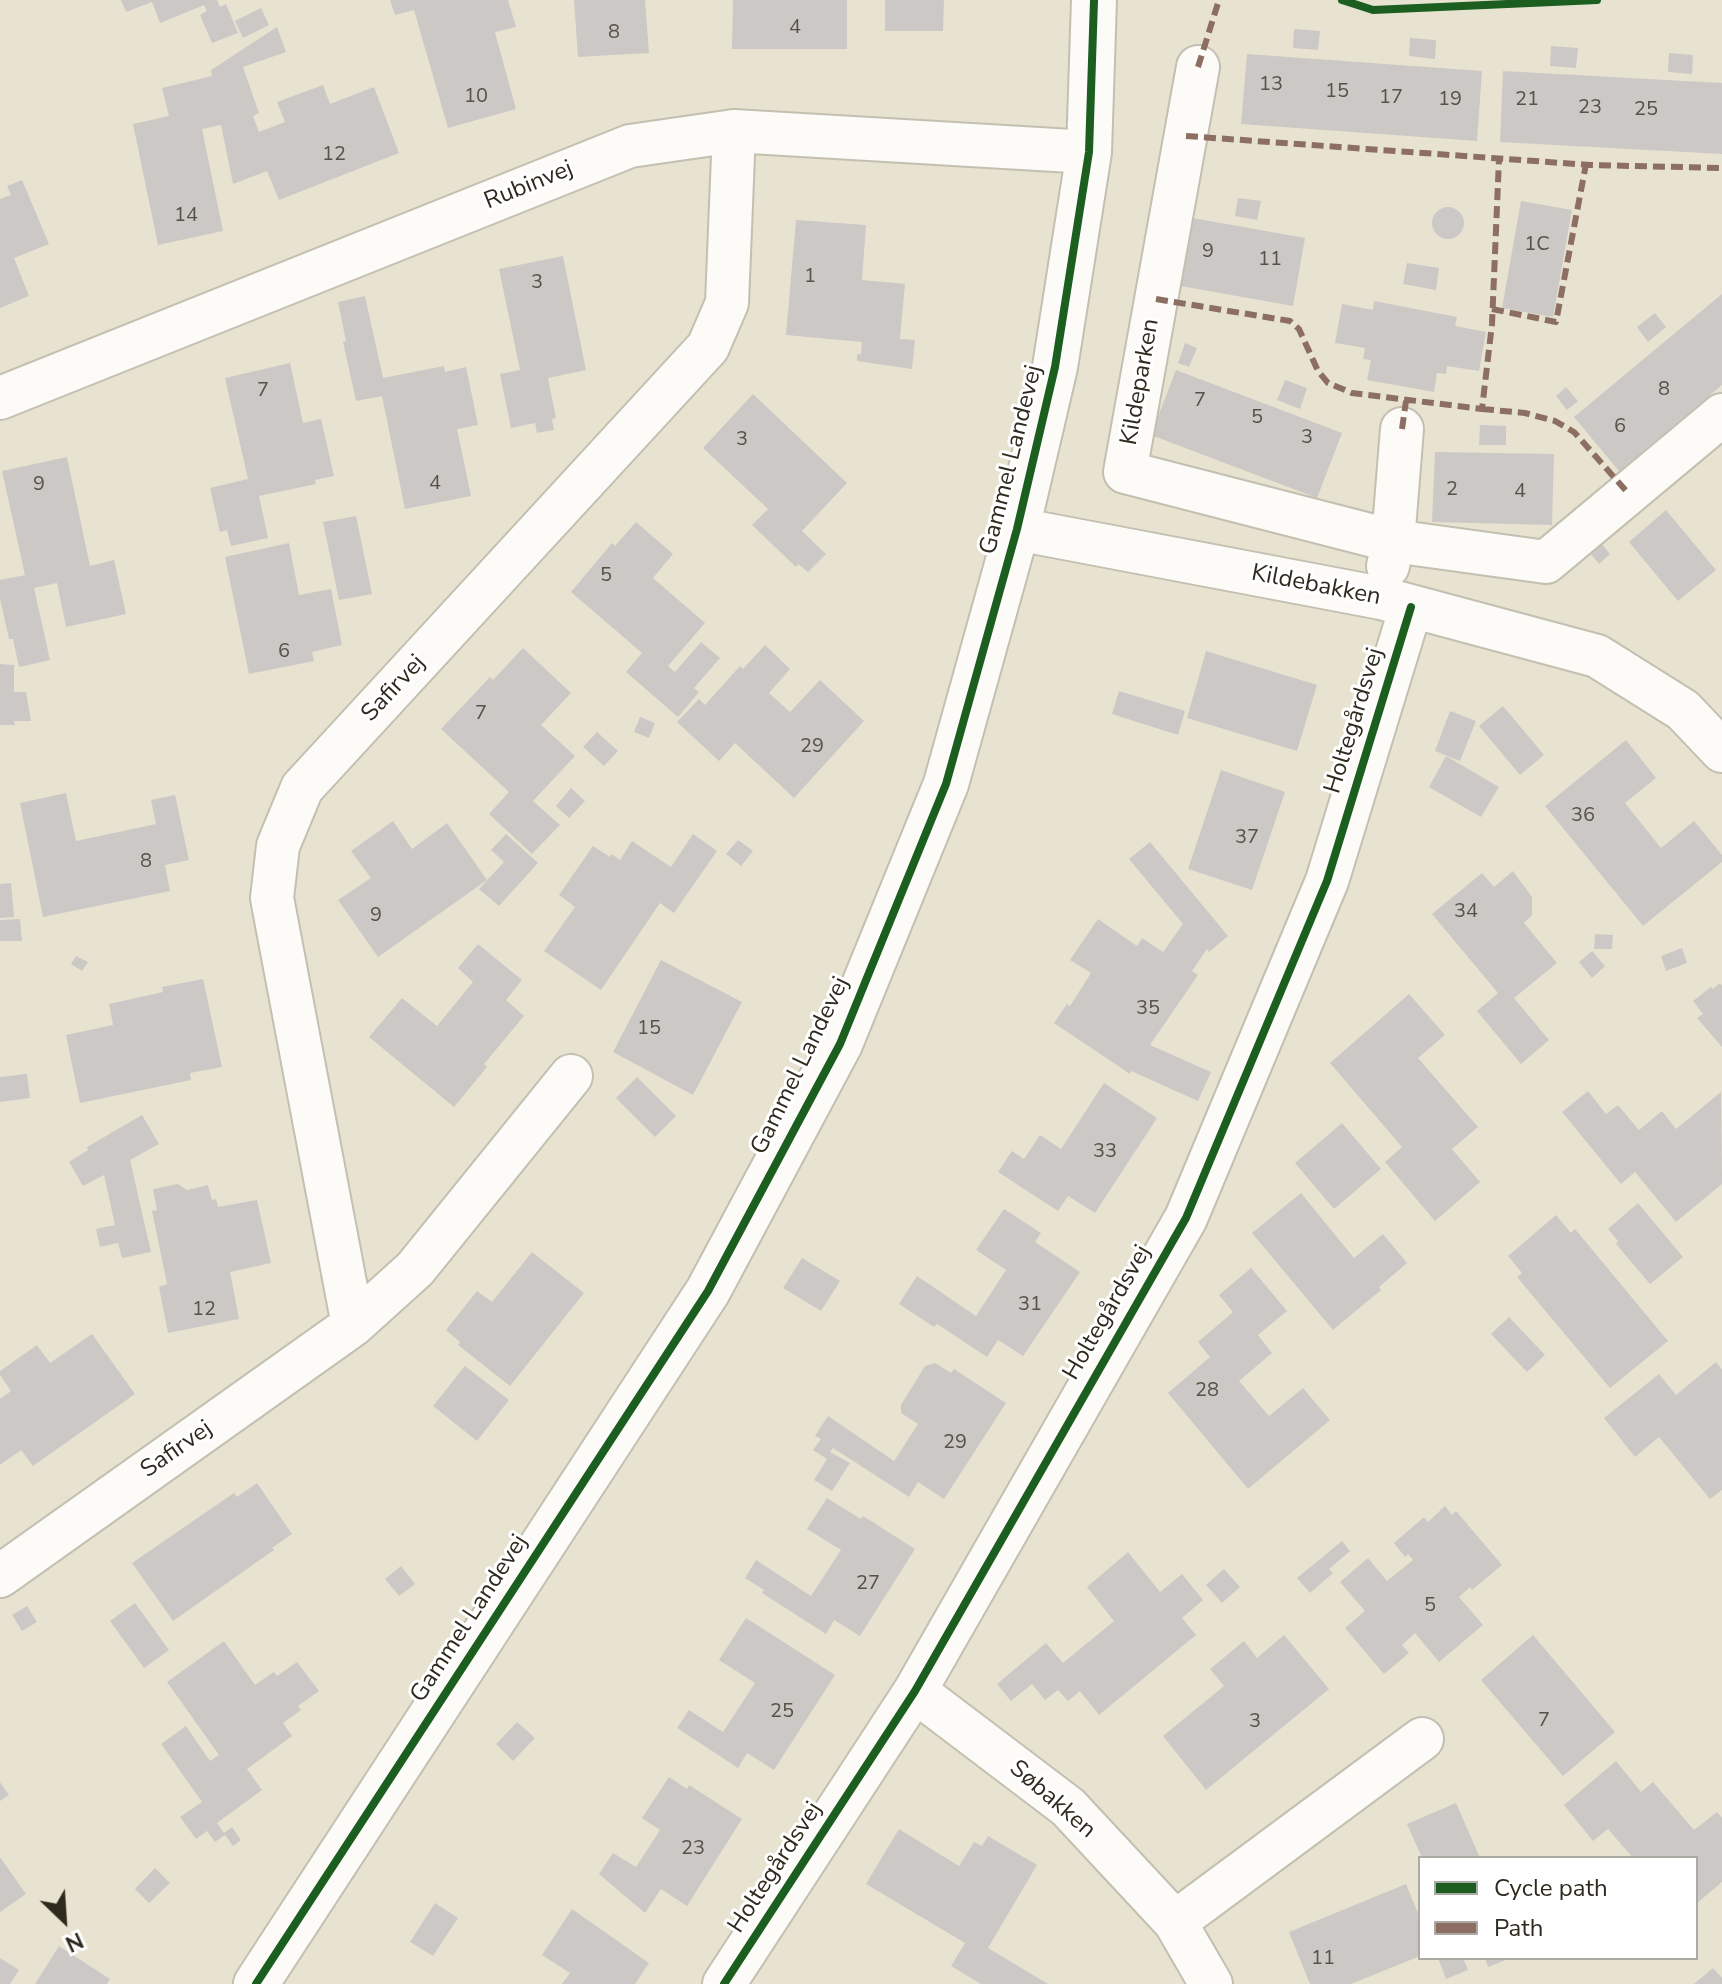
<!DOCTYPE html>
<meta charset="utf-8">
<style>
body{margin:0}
#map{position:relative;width:1722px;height:1984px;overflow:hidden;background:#e8e3d0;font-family:"Nunito Sans",sans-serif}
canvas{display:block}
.legend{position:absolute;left:1418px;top:1856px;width:280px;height:104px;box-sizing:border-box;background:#fff;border:2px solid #abaaa5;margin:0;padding:10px 14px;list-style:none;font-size:24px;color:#2e2a1d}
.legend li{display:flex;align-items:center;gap:16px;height:40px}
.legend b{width:40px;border:2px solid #abaaa5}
.north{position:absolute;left:24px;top:1880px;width:80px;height:80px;-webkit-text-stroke:6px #fff;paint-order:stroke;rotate:155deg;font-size:22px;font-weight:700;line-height:32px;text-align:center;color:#2e2a1d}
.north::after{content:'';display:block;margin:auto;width:28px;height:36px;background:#2e2a1d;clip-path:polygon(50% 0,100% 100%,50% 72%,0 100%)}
</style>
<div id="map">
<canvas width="1722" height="1984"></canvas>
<ul class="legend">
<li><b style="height:10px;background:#1b5e20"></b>Cycle path</li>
<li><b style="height:10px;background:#8d6e63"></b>Path</li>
</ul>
<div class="north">N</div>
</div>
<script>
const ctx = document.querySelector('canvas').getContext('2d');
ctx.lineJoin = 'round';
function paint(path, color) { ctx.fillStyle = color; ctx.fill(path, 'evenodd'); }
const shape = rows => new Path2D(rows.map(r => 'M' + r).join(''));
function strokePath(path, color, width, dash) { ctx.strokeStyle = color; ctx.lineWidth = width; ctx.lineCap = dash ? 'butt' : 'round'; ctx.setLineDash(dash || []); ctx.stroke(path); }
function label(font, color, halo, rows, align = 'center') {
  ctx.font = font + ' "Nunito Sans",sans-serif'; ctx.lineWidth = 6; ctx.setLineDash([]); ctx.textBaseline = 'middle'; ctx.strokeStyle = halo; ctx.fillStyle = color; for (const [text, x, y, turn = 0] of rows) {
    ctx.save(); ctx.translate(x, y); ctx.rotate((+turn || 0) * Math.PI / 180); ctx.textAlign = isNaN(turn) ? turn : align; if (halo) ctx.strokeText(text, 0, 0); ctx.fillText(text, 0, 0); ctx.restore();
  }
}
paint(shape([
 [121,0,217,0,220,7,226,4,238,33,212,43,200,15,207,11,204,5,160,23,152,2,126,12],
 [390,0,508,0,516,27,495,32,516,109,448,128,414,10,395,15],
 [574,0,645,0,649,53,578,57],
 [733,0,847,0,847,49,732,49],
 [885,0,944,0,943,31,885,31],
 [261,8,269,25,243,38,235,21],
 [277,27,286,52,243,67,259,113,253,116,259,132,285,122,277,102,323,85,330,104,374,87,399,153,279,200,267,171,233,184,221,125,202,129,223,231,158,245,133,124,169,116,162,88,212,76,211,70],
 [1294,29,1320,31,1318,50,1293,48],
 [1410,38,1436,40,1435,59,1409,56],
 [1551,46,1578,48,1576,68,1550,66],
 [1669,53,1693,55,1692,74,1668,72],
 [1247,54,1482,71,1477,141,1241,124],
 [1503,71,1722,83,1722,154,1500,142],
 [22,180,49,244,14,258,29,296,0,308,0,199,11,195,7,186],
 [1238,198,1261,201,1257,220,1235,216],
 [1521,201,1572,210,1553,317,1502,308],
 '1432 223a16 16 0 1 1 32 0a16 16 0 1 1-32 0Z',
 [1187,217,1305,238,1293,306,1175,285],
 [796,220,866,225,862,280,905,284,900,339,915,340,912,369,857,361,857,354,861,354,862,342,786,335],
 [563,256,586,370,548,378,556,418,552,419,554,430,537,433,535,423,511,428,500,374,520,370,499,269],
 [1407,263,1439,268,1436,290,1403,284],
 [1722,294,1722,385,1619,471,1574,417],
 [365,296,383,378,444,366,445,372,466,367,478,425,457,429,471,496,405,509,382,396,356,401,343,342,346,341,338,302],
 [1374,301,1457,317,1455,326,1486,332,1479,371,1447,366,1446,374,1437,373,1434,392,1367,380,1371,360,1363,359,1365,348,1335,343,1342,304,1373,310],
 [1655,313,1666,327,1648,342,1637,327],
 [1185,343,1197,348,1189,367,1178,363],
 [290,363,303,423,321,419,334,476,315,480,316,484,259,496,268,538,231,546,227,530,220,532,210,488,248,479,225,378],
 [1176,370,1342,433,1317,498,1151,435],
 [1285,380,1307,388,1300,409,1277,400],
 [1566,387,1578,401,1567,410,1556,396],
 [753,394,847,483,802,531,826,554,808,572,798,564,796,567,752,525,768,509,703,448],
 [1480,425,1506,426,1506,445,1479,445],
 [1435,452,1554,454,1552,525,1432,522],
 [67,457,90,566,114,560,126,614,66,627,57,583,34,588,50,660,19,667,13,639,9,639,0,599,0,580,25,575,2,471],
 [1666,510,1716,570,1678,601,1629,542],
 [356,516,372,594,339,600,323,522],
 [636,522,673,554,653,578,705,623,668,666,675,672,701,642,720,658,694,688,699,692,678,717,626,672,642,653,571,592,612,543,615,546],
 [289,543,299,595,331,589,342,645,312,652,314,661,249,674,225,557],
 [1601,543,1610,554,1599,564,1590,553],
 [765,645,790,669,769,693,790,712,820,680,864,721,794,798,735,743,719,761,677,722,699,699,705,705,740,666,743,669],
 [523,648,571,693,541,725,575,756,533,801,560,825,532,854,489,814,509,792,441,729,490,677,493,680],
 [1206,651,1317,685,1297,751,1187,718],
 [0,664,14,665,14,692,26,692,31,721,14,721,15,725,0,725],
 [1119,691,1185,711,1178,735,1112,714],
 [1503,706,1544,755,1520,775,1479,726],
 [1450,711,1476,721,1460,761,1435,751],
 [640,717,655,723,649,738,634,732],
 [597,732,618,751,604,766,583,747],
 [1626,740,1656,778,1625,803,1661,848,1694,821,1722,855,1722,862,1643,926,1545,806],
 [1446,756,1499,787,1481,817,1429,787],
 [1221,770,1285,792,1252,890,1188,869],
 [571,788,585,801,569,818,556,806],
 [66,793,76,841,156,824,151,800,175,795,189,860,165,865,170,891,43,917,20,803],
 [393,821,412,849,447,823,487,880,378,957,338,900,371,878,351,851],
 [506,834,538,863,499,906,479,889,504,862,491,850],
 [693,834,717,851,674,913,660,903,601,990,544,951,575,907,559,895,593,846,610,857,612,854,620,860,632,841,671,867],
 [738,840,753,851,741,866,726,854],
 [1150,842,1228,936,1209,952,1207,949,1192,971,1198,975,1150,1045,1211,1072,1198,1101,1131,1071,1130,1074,1054,1023,1067,1004,1070,1006,1091,973,1070,960,1098,919,1137,946,1142,938,1163,952,1183,924,1129,859],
 [1513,871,1532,897,1532,915,1524,923,1557,963,1514,998,1549,1040,1521,1064,1477,1011,1498,993,1432,914,1482,873,1494,887],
 [11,883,14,917,0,918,0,884],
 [20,919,22,941,0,941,0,920],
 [1595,934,1613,935,1612,949,1594,949],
 [478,944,522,980,506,1000,524,1016,484,1064,487,1067,454,1107,369,1037,402,998,437,1026,473,982,458,968],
 [1682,948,1687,963,1666,971,1661,956],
 [1592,951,1605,966,1592,978,1579,962],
 [76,956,88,962,82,971,71,964],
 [661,960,742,1002,693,1095,613,1052],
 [203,979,222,1067,190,1073,191,1080,80,1103,66,1035,113,1025,109,1004,163,992,162,987],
 [1720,983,1722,986,1722,1047,1697,1018,1703,1014,1693,1001,1711,987,1713,989],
 [1409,994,1445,1035,1418,1058,1478,1127,1452,1149,1480,1182,1435,1221,1385,1162,1402,1147,1330,1063],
 [27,1074,30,1098,0,1102,0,1077],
 [637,1077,676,1116,655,1137,616,1098],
 [1104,1083,1157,1118,1095,1213,1068,1196,1058,1211,998,1172,1012,1151,1024,1159,1040,1135,1061,1149],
 [1588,1091,1606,1114,1618,1105,1639,1130,1662,1111,1676,1129,1721,1092,1722,1184,1676,1222,1635,1172,1621,1184,1562,1112],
 [142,1115,159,1144,130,1160,151,1252,122,1258,118,1243,100,1247,96,1229,115,1225,104,1175,83,1186,69,1162,88,1150,87,1147],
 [1342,1123,1381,1169,1334,1209,1295,1163],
 [178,1184,187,1190,208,1185,212,1200,216,1199,218,1207,257,1200,271,1263,230,1272,239,1319,168,1333,159,1287,167,1284,152,1211,157,1210,153,1189],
 [1301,1193,1354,1258,1383,1234,1407,1263,1379,1287,1381,1290,1333,1330,1252,1233],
 [1638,1203,1683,1257,1650,1284,1616,1244,1618,1241,1608,1229],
 [1004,1209,1041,1233,1035,1242,1080,1272,1023,1356,998,1340,987,1357,937,1324,934,1327,899,1304,917,1276,976,1316,1006,1270,976,1250],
 [1556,1215,1571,1233,1575,1229,1668,1341,1610,1388,1517,1277,1522,1273,1508,1256],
 [532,1252,584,1293,510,1386,458,1345,460,1342,446,1330,477,1291,492,1302],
 [802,1258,840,1281,821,1311,783,1288],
 [1251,1268,1287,1311,1258,1335,1272,1353,1239,1381,1269,1416,1303,1388,1330,1420,1248,1489,1168,1393,1210,1357,1198,1342,1233,1312,1219,1295],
 [1509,1317,1545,1355,1527,1372,1491,1334],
 [92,1334,135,1394,33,1466,21,1450,0,1465,0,1399,11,1391,0,1375,0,1371,37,1345,50,1363],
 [1716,1362,1722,1370,1722,1490,1710,1499,1659,1437,1635,1457,1604,1418,1659,1374,1676,1395],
 [935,1363,951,1373,954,1369,1006,1403,944,1499,918,1482,909,1497,833,1448,830,1452,850,1463,832,1491,814,1480,827,1459,813,1450,821,1439,815,1436,828,1416,894,1461,918,1424,901,1413,901,1405,925,1366],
 [465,1366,509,1400,477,1441,433,1406],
 [257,1483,292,1534,272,1548,274,1550,173,1621,132,1563,234,1493,237,1497],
 [827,1498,861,1519,863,1516,915,1549,860,1636,834,1620,826,1634,762,1593,764,1590,745,1578,756,1560,811,1596,841,1550,807,1529],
 [1445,1506,1452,1515,1456,1511,1502,1565,1472,1590,1470,1587,1459,1597,1483,1625,1439,1662,1415,1633,1402,1645,1409,1653,1384,1674,1345,1628,1365,1611,1340,1582,1368,1558,1387,1581,1413,1560,1408,1554,1405,1557,1394,1543,1424,1517,1428,1522],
 [1342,1541,1350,1551,1329,1569,1333,1573,1310,1593,1297,1578],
 [1128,1552,1160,1592,1182,1574,1203,1600,1182,1618,1196,1635,1099,1715,1080,1691,1068,1701,1058,1690,1045,1700,1032,1684,1011,1701,997,1684,1046,1643,1063,1663,1114,1621,1087,1587],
 [401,1566,415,1584,399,1596,385,1579],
 [1224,1569,1240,1587,1222,1603,1206,1585],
 [135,1603,169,1650,144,1668,110,1621],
 [27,1606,37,1622,22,1631,12,1615],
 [746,1618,835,1675,774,1770,747,1753,738,1768,677,1728,689,1710,723,1732,755,1683,719,1660],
 [1284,1635,1329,1689,1206,1790,1163,1736,1224,1686,1210,1669,1244,1641,1257,1658],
 [1533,1635,1615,1732,1563,1776,1481,1680],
 [224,1641,255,1685,274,1672,277,1676,297,1662,319,1691,298,1706,301,1710,283,1723,292,1736,247,1769,262,1790,217,1823,224,1833,232,1827,241,1840,233,1846,225,1835,215,1842,207,1831,196,1839,180,1817,202,1802,161,1744,186,1726,210,1761,219,1755,167,1682],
 [517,1722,535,1738,513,1761,496,1744],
 [1616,1761,1641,1792,1653,1782,1694,1830,1717,1812,1722,1818,1722,1882,1696,1904,1696,1858,1633,1858,1608,1829,1593,1841,1564,1805],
 [669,1777,687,1789,689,1785,742,1819,687,1906,661,1889,645,1913,599,1874,613,1853,636,1867,660,1830,642,1818],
 [0,1782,9,1795,0,1801],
 [1456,1803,1480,1858,1422,1858,1407,1824],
 [899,1829,959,1866,974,1842,982,1846,988,1836,1037,1865,988,1948,1048,1984,981,1984,951,1966,965,1943,866,1884],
 [0,1857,26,1894,0,1912],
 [155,1868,170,1883,149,1903,135,1889],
 [1406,1884,1420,1918,1420,1956,1351,1984,1310,1984,1289,1932],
 [435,1903,458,1918,433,1956,410,1942],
 [572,1909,649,1963,635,1984,562,1984,570,1973,542,1955],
 [59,1946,110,1979,107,1984,35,1984],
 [0,1958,19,1970,10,1984,0,1984],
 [1438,1958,1463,1958,1468,1970,1446,1979],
 [1485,1958,1511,1958,1488,1967],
 [1713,1968,1722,1978,1722,1984,1694,1984]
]), '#ccc8c6');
const minor = shape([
 [1198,67,1125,472,1393,541,1546,562,1722,415],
 [0,398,630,146,734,131,1089,152],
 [1017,529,1381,598,1597,656,1683,710,1722,751],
 [1388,566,1393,541,1402,429],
 [353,1325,272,898,278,846,302,788,708,347,727,303,734,131],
 [0,1576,353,1325,415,1269,571,1076],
 [915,1691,1068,1807,1175,1922,1211,1984],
 [1175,1922,1422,1739],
 [724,1984,915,1691,1186,1218,1327,881,1411,607]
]);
const tertiary = shape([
 [256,1984,708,1291,840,1044,946,784,1017,529,1055,367,1089,152,1094,0]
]);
strokePath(minor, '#c3bfb1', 46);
strokePath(tertiary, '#c3bfb1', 48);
strokePath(minor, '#fcfbf8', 42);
strokePath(tertiary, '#fcfbf8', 44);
strokePath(shape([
 [1198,67,1219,0],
 [1186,136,1590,165,1722,168],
 [1156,299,1290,321,1299,329,1318,371,1328,383,1352,393,1482,409,1492,324,1499,159],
 [1492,309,1556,322,1586,164],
 [1482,409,1525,413,1555,421,1574,432,1628,493],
 [1402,429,1406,401]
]), '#8d6e63', 6, [12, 6]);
strokePath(shape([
 [1342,0,1373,10,1597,0],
 [256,1984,708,1291,840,1044,946,784,1017,529,1055,367,1089,152,1094,0],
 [724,1984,915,1691,1186,1218,1327,881,1411,607]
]), '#1b5e20', 8);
label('20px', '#565247', null, [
 ["4",795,28],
 ["8",614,33],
 ["13",1271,85],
 ["15",1337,92],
 ["10",476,97],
 ["17",1391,98],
 ["19",1450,100],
 ["21",1527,100],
 ["23",1590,108],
 ["25",1646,110],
 ["12",334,155],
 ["14",186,216],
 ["1C",1537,245],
 ["9",1208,252],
 ["11",1270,260],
 ["1",810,277],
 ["3",537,283],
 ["8",1664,390],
 ["7",263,391],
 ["7",1200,401],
 ["5",1257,418],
 ["6",1620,427],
 ["3",1307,438],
 ["3",742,440],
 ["4",435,484],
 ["9",39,485],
 ["2",1452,490],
 ["4",1520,492],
 ["5",606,576],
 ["6",284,652],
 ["7",481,714],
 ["29",812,747],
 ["36",1583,816],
 ["37",1247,838],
 ["8",146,862],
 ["34",1466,912],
 ["9",376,916],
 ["35",1148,1009],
 ["15",649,1029],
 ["33",1105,1152],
 ["31",1030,1305],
 ["12",204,1310],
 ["28",1207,1391],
 ["29",955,1443],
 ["27",868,1584],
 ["5",1430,1606],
 ["25",782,1712],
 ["7",1544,1721],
 ["3",1255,1722],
 ["23",693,1849],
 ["11",1323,1959]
]);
label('24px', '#2e2a1d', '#fff', [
 ["Rubinvej",529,186,-22],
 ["Kildeparken",1141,382,-80],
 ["Gammel Landevej",1012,460,-76],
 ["Kildebakken",1316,586,11],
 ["Safirvej",394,689,-47],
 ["Holtegårdsvej",1355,721,-73],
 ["Gammel Landevej",801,1066,-64],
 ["Holtegårdsvej",1108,1313,-60],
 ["Safirvej",177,1450,-35],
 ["Gammel Landevej",470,1619,-57],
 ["Søbakken",1052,1800,41],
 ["Holtegårdsvej",776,1868,-57]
]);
</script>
